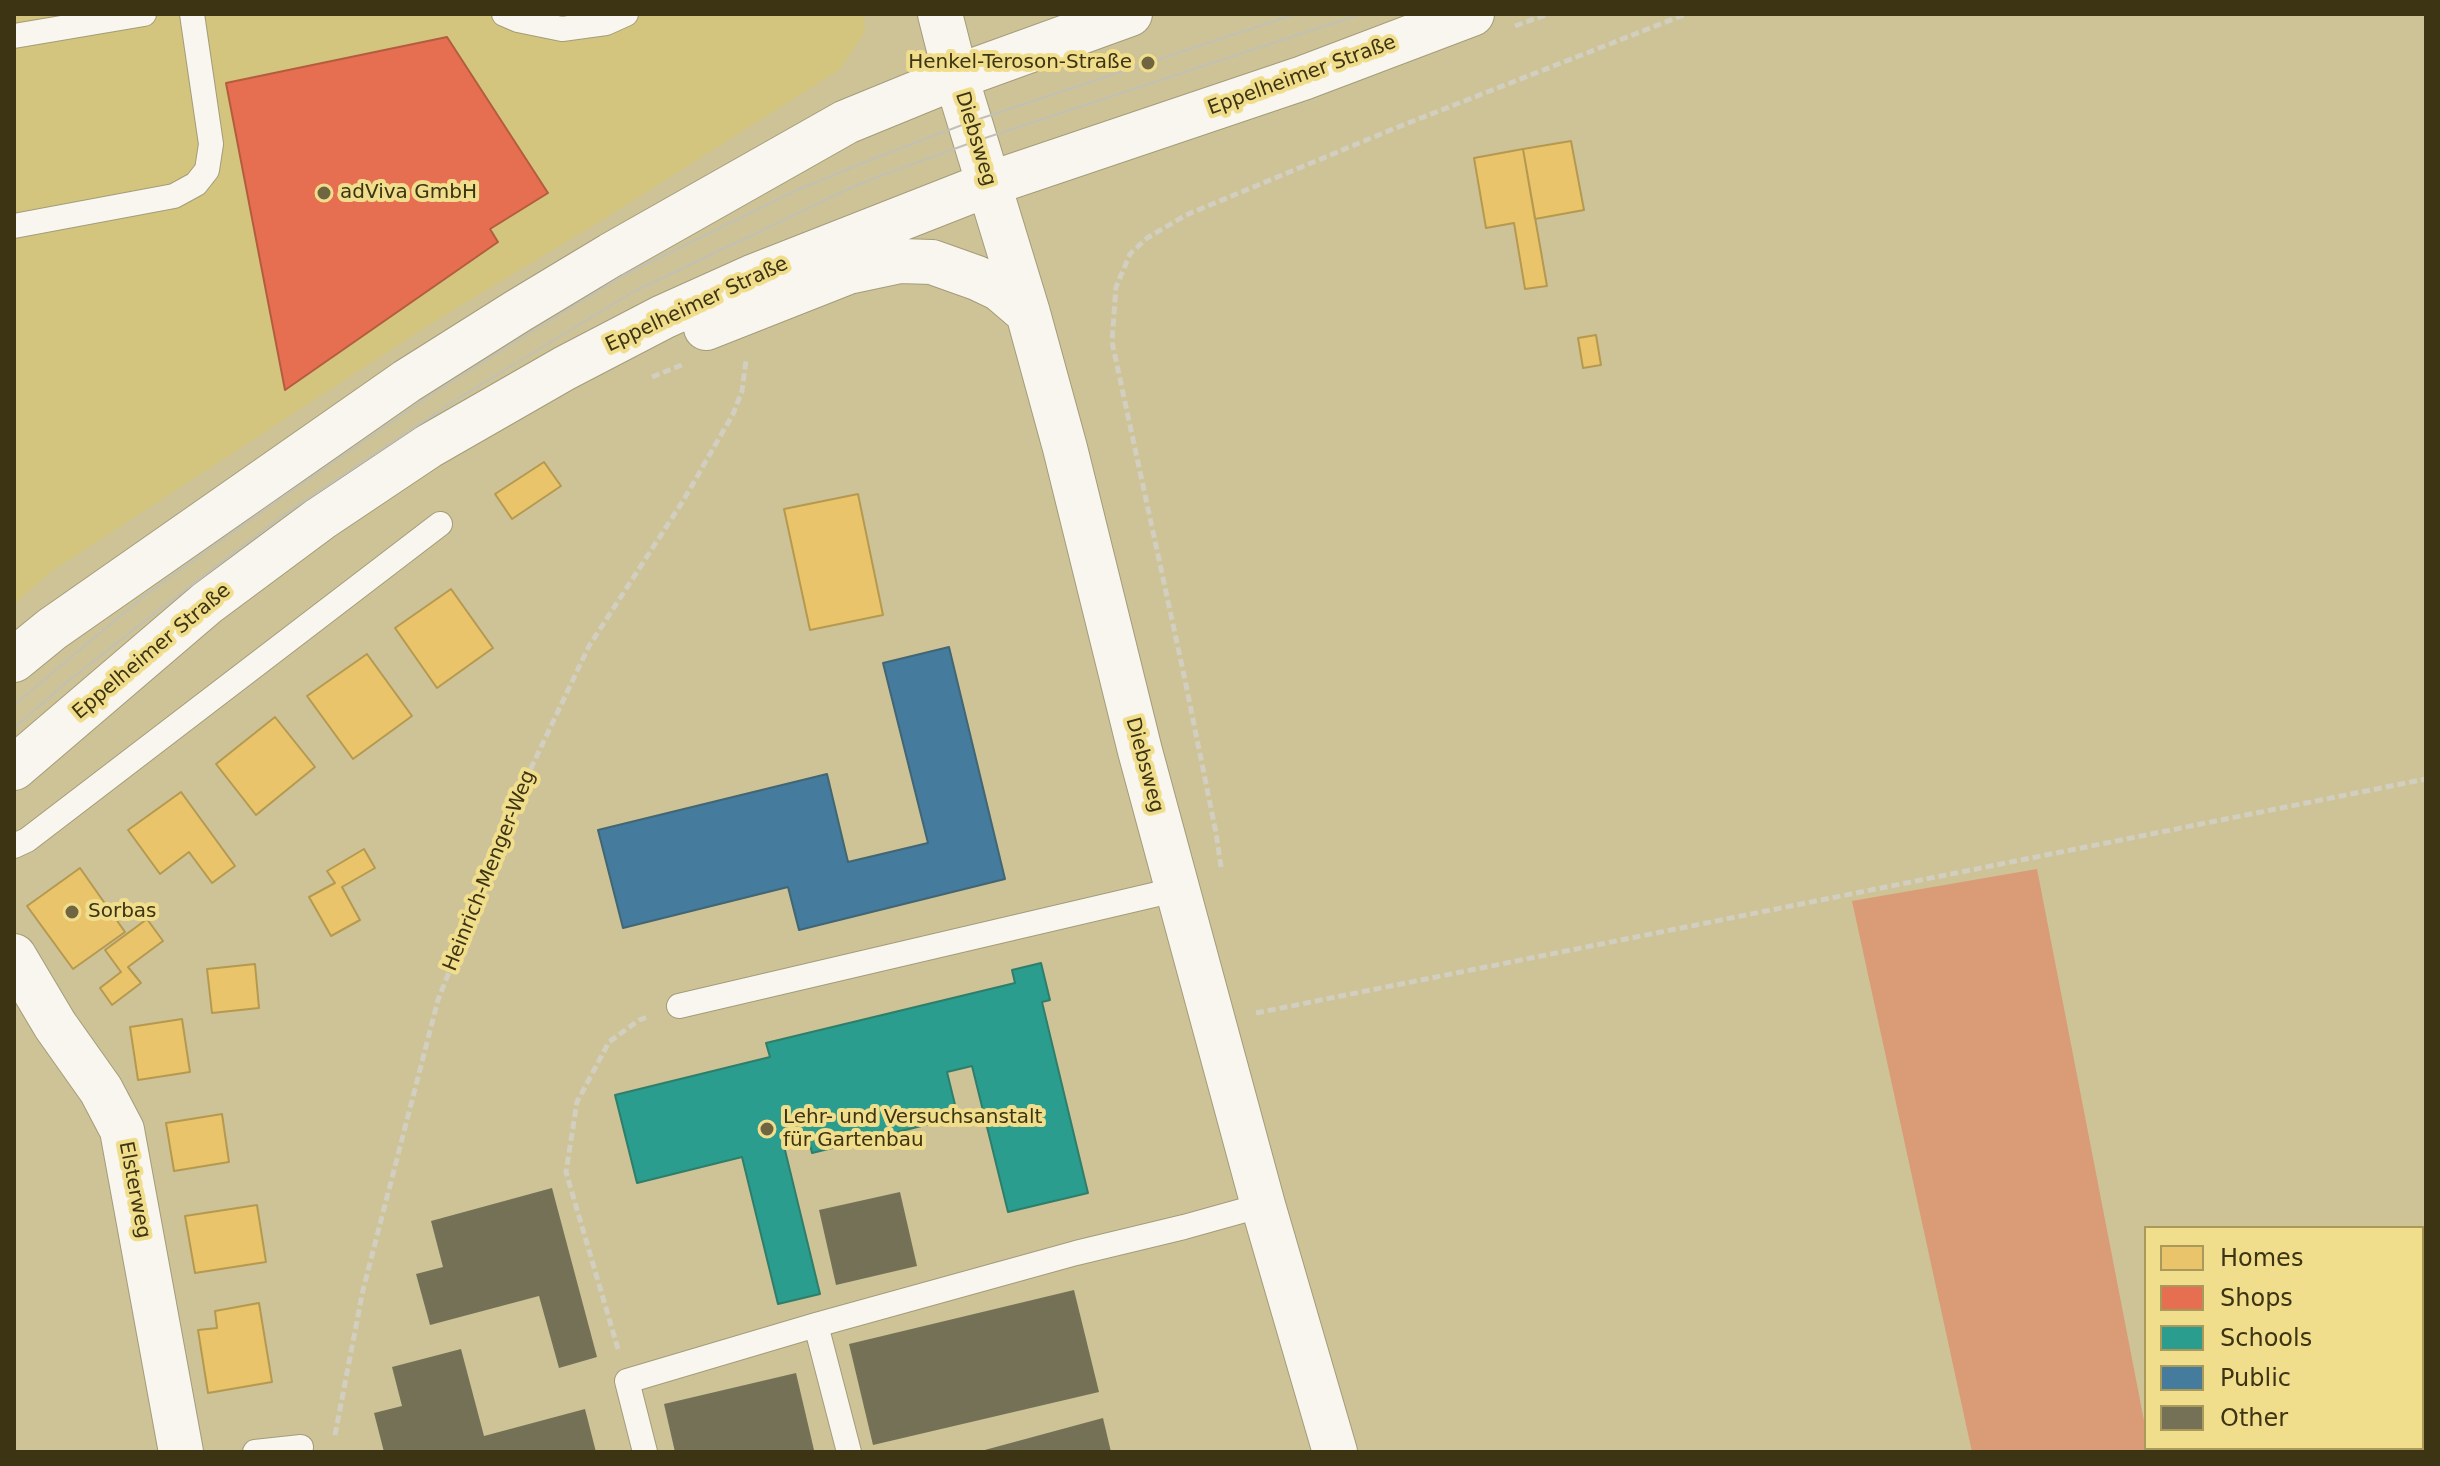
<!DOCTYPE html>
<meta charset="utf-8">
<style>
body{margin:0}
#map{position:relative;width:2440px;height:1466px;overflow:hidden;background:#cdc397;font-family:"DejaVu Sans",sans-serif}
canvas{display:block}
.frame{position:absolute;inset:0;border:16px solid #3c3412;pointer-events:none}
.legend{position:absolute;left:2144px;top:1226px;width:280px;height:224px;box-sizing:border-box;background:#f1de8d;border:2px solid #a99a5c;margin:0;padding:10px 14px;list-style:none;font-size:24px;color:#3c3412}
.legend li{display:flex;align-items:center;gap:16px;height:40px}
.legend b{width:40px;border:2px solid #a99a5c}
</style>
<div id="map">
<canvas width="2440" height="1466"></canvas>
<div class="frame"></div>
<ul class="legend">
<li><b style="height:22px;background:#e9c46a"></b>Homes</li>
<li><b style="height:22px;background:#e76f51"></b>Shops</li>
<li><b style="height:22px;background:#2a9d8f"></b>Schools</li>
<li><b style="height:22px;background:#457b9d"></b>Public</li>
<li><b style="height:22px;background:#757157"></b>Other</li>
</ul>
</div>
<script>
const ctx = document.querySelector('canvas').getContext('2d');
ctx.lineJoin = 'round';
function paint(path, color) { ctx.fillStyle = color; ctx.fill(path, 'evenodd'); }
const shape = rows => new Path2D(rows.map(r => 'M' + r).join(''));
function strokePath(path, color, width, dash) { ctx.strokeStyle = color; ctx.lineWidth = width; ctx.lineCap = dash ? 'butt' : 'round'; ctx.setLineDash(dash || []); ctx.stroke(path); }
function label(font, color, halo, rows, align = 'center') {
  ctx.font = font + ' "DejaVu Sans",sans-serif'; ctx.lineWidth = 8; ctx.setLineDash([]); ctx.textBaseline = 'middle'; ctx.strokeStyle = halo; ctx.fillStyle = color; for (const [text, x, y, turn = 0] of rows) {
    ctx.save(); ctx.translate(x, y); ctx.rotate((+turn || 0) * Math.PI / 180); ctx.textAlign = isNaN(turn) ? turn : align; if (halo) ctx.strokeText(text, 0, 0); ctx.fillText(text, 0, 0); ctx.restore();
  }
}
paint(shape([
 [14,14,864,14,865,32,839,70,599,222,435,321,52,571,14,604]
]), '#d3c47e');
paint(shape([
 [2037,869,2146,1431,2146,1448,2149,1448,2150,1452,1972,1452,1852,901]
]), '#da9b77');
const homes = shape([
 [1571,141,1584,210,1535,219,1523,149,1571,141],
 [1523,149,1547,286,1525,289,1514,223,1486,228,1474,158,1523,149],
 [1596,335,1601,365,1583,368,1578,338,1596,335],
 [544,462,561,486,512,519,495,494,544,462],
 [858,494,883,615,810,630,784,509,858,494],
 [451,589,493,648,437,688,395,628,451,589],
 [367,654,412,716,353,759,307,696,367,654],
 [275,717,315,767,256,815,216,764,275,717],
 [181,792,235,866,212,883,189,852,160,874,128,830,181,792],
 [364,849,375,868,342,887,360,920,331,936,309,897,335,883,327,871,364,849],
 [80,868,125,932,73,969,27,906,80,868],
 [147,919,163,941,128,967,141,983,112,1005,100,988,121,972,105,950,147,919],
 [255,964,259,1008,212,1013,207,969,255,964],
 [182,1019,190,1072,138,1080,130,1027,182,1019],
 [222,1114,229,1162,174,1171,166,1123,222,1114],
 [257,1205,266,1262,195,1273,185,1216,257,1205],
 [259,1303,272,1382,208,1393,198,1330,217,1328,215,1311,259,1303]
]);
paint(homes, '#e9c46a');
strokePath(homes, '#b59950', 2);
const shops = shape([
 [447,37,548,193,490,229,498,242,285,390,226,83,447,37]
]);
paint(shops, '#e76f51');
strokePath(shops, '#b45d3e', 2);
const schools = shape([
 [1041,963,1050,1000,1042,1002,1088,1193,1008,1212,972,1066,947,1072,958,1117,812,1153,809,1140,784,1146,820,1294,778,1304,742,1157,637,1183,615,1095,770,1057,766,1043,1015,983,1012,970,1041,963]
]);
paint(schools, '#2a9d8f');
strokePath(schools, '#2f7e6a', 2);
const public = shape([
 [949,647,1005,879,799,930,788,887,623,928,598,830,827,774,848,862,928,843,883,663,949,647]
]);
paint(public, '#457b9d');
strokePath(public, '#426673', 2);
paint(shape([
 [552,1188,597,1357,559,1368,539,1296,430,1325,416,1274,443,1267,431,1221],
 [900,1192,917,1266,836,1285,819,1210],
 [1074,1290,1099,1392,873,1445,849,1344],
 [461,1349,484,1436,585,1409,596,1452,384,1452,374,1413,402,1406,392,1367],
 [796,1373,814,1450,804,1452,675,1452,664,1404],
 [1103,1418,1111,1452,981,1452,981,1451]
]), '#757157');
const lane = shape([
 [504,14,518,20,562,29,606,23,626,14],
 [14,36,144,14],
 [14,226,174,196,196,184,207,170,211,144,192,14],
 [14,846,27,840,440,524],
 [679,1006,1179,889],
 [816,1325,849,1452],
 [255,1452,301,1447,300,1452],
 [645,1452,627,1381,816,1325,1076,1253,1184,1227,1263,1205]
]);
const street = shape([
 [956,77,1130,14],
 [989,184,1303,78,1472,14],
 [14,956,55,1025,101,1090,122,1130,181,1452]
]);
const secondary = shape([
 [940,14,956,77,1028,313,1065,448,1140,751,1263,1205,1335,1452],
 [706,328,848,272,900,261,932,262,977,278,1000,289,1028,313],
 [14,660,52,629,407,381,518,311,611,255,846,122,956,77],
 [14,768,207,603,320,519,429,446,565,368,663,317,752,277,989,184]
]);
strokePath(lane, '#a49c79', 26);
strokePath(street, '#a49c79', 46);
strokePath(secondary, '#a49c79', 46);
strokePath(shape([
 [1515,26,1548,14],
 [652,377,684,364],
 [1221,867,1216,833,1185,680,1112,342,1116,287,1130,254,1147,238,1186,215,1393,129,1686,14],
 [1256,1013,2426,779],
 [618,1349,566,1172,577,1102,609,1042,639,1020,648,1017],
 [335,1435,363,1290,438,1000,523,785,589,646,683,501,733,414,742,391,746,360]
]), '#d2cec0', 5, [8, 4]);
strokePath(lane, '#f8f6ef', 24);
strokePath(street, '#f8f6ef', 44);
strokePath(secondary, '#f8f6ef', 44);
strokePath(shape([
 [14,705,143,597,271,505,443,387,622,276,797,190,875,158,970,122,1296,14],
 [14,728,67,682,159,610,282,516,454,401,633,292,857,185,888,173,976,141,1361,14]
]), '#c3c0b3', 2);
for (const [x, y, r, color] of [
 [1148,63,8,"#6f6641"],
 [324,193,8,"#6f6641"],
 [72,912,8,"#6f6641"],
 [767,1129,8,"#6f6641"]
]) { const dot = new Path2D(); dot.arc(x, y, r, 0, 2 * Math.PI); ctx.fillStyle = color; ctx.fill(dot); strokePath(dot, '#f1de8d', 3); }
label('20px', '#3c3412', '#f1de8d', [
 ["Henkel-Teroson-Straße",1132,63,"right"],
 ["adViva GmbH",340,193],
 ["Sorbas",88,912],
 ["Lehr- und Versuchsanstalt",783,1118],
 ["für Gartenbau",783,1141]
], 'left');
label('20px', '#3c3412', '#f1de8d', [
 ["Eppelheimer Straße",1302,76,-20],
 ["Diebsweg",975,139,73],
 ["Eppelheimer Straße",697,305,-25],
 ["Eppelheimer Straße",152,652,-40],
 ["Diebsweg",1144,765,75],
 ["Heinrich-Menger-Weg",490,871,-68],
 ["Elsterweg",134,1190,79]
]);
</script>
